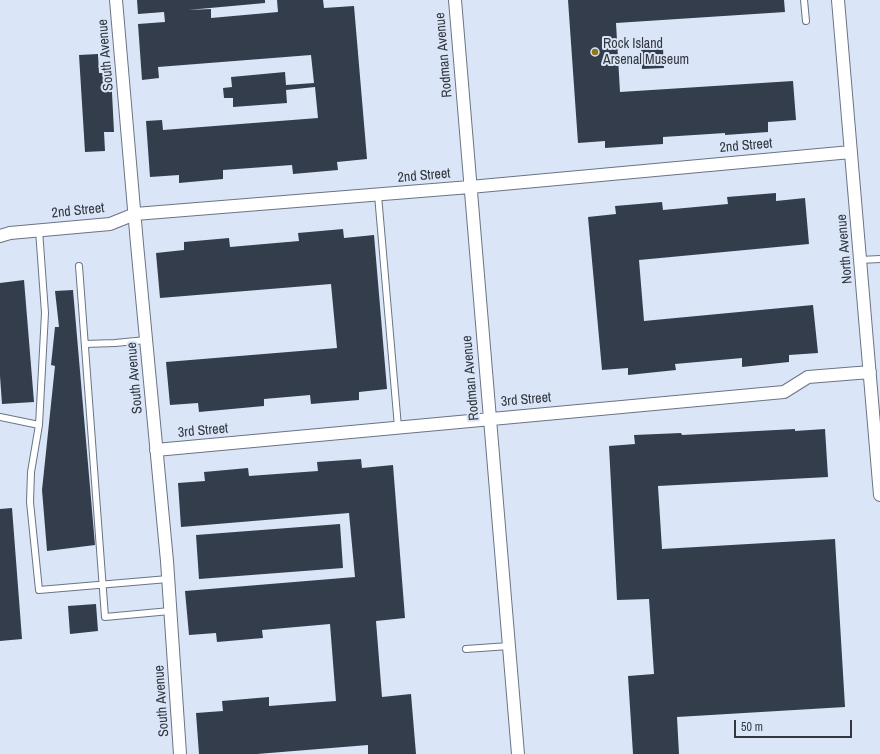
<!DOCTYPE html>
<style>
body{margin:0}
#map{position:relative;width:880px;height:754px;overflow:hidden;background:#dae5f8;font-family:"Archivo Narrow",sans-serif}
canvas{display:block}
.scale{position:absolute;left:734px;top:720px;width:118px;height:18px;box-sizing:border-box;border:2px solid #32373e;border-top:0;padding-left:5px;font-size:12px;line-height:14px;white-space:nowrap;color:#32373e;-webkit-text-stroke:3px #dae5f8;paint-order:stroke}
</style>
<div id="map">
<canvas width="880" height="754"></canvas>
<div class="scale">50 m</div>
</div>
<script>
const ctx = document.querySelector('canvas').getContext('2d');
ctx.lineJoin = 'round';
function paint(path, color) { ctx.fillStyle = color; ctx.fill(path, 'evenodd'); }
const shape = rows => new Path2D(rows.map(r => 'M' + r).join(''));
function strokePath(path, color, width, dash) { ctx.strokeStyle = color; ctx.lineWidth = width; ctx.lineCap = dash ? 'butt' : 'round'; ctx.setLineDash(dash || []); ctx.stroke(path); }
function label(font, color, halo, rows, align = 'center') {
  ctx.font = font + ' "Archivo Narrow",sans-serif'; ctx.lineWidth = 4; ctx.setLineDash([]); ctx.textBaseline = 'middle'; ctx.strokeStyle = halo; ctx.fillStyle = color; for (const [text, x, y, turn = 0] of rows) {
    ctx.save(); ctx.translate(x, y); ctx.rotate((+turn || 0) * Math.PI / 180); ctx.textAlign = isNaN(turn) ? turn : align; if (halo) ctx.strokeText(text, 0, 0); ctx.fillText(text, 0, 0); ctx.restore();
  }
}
paint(shape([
 [137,0,265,0,265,3,188,10,211,9,211,18,278,12,277,0,323,0,324,8,354,6,367,159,337,162,338,170,293,174,292,165,223,170,223,179,179,183,179,175,150,177,146,121,162,120,163,130,318,118,315,87,286,90,287,103,233,107,233,98,224,98,223,88,232,87,231,77,285,72,286,85,314,83,311,55,158,67,159,78,142,80,138,24,165,22,164,12,138,14],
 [568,0,784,0,785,12,616,23,620,92,793,81,796,120,768,122,768,132,725,135,725,133,663,137,663,144,605,148,605,141,578,143],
 [641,48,663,48,664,68,642,69],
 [98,54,99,73,111,73,114,132,104,132,105,151,85,152,79,55],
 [776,193,776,201,805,198,809,244,639,260,644,321,813,305,818,353,789,355,789,362,742,367,742,358,675,364,676,370,628,375,628,368,602,370,588,217,616,214,615,206,662,202,663,210,728,204,727,197],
 [343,229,344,238,374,235,387,389,359,392,359,400,311,404,310,395,264,399,264,406,199,412,198,403,170,405,166,362,337,348,331,284,160,298,156,253,184,250,184,242,229,238,230,247,299,241,298,233],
 [24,280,34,402,2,404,0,376,0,283],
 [73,290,95,545,47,551,42,490,55,366,51,365,55,327,59,327,55,291],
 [795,429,795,431,825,429,828,477,658,486,662,549,835,539,845,707,677,717,679,754,633,754,628,676,654,674,649,599,617,600,609,446,635,444,634,435,681,433,682,435],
 [361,459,362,468,393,465,405,618,376,621,382,697,411,694,416,754,368,754,368,745,257,754,199,754,196,713,223,711,222,701,269,697,269,706,336,701,330,624,262,630,263,638,217,642,216,633,189,635,185,591,355,577,349,513,181,527,178,483,205,481,204,472,248,468,249,476,318,471,317,462],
 [12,508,22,639,0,641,0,509],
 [340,524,343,568,199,579,196,535],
 [96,604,98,631,70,634,68,606]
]), '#343d4b');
const lane = shape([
 [804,0,806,21],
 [378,195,398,427],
 [39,230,45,313,39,425,31,472,30,502,39,590,168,579],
 [860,260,880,259],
 [79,266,105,617,170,611],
 [85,344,115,343,146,340],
 [0,417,39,425],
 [466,649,509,646]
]);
const street = shape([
 [116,0,137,244,167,561,180,754],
 [455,0,518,754],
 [838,0,880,495],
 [0,236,10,233,110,224,135,214,470,187,851,152],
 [156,450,784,392,808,377,870,372]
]);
strokePath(lane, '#6a7484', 8);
strokePath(street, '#6a7484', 14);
strokePath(lane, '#fff', 6);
strokePath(street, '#fff', 12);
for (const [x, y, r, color] of [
 [595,52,4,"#8c791e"]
]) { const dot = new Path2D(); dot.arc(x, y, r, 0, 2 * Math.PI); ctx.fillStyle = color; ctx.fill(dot); strokePath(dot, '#dae5f8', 1.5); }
label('14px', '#32373e', '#dae5f8', [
 ["Rock Island",603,44],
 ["Arsenal Museum",603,60]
], 'left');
label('14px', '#32373e', '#dae5f8', [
 ["South Avenue",106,55,-95],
 ["Rodman Avenue",444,55,-95],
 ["2nd Street",746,146,-5],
 ["2nd Street",424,176,-5],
 ["2nd Street",78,211,-6],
 ["North Avenue",845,249,-95],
 ["South Avenue",135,378,-95],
 ["Rodman Avenue",471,378,-95],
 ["3rd Street",526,400,-5],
 ["3rd Street",203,431,-5],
 ["South Avenue",162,701,-94]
]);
</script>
